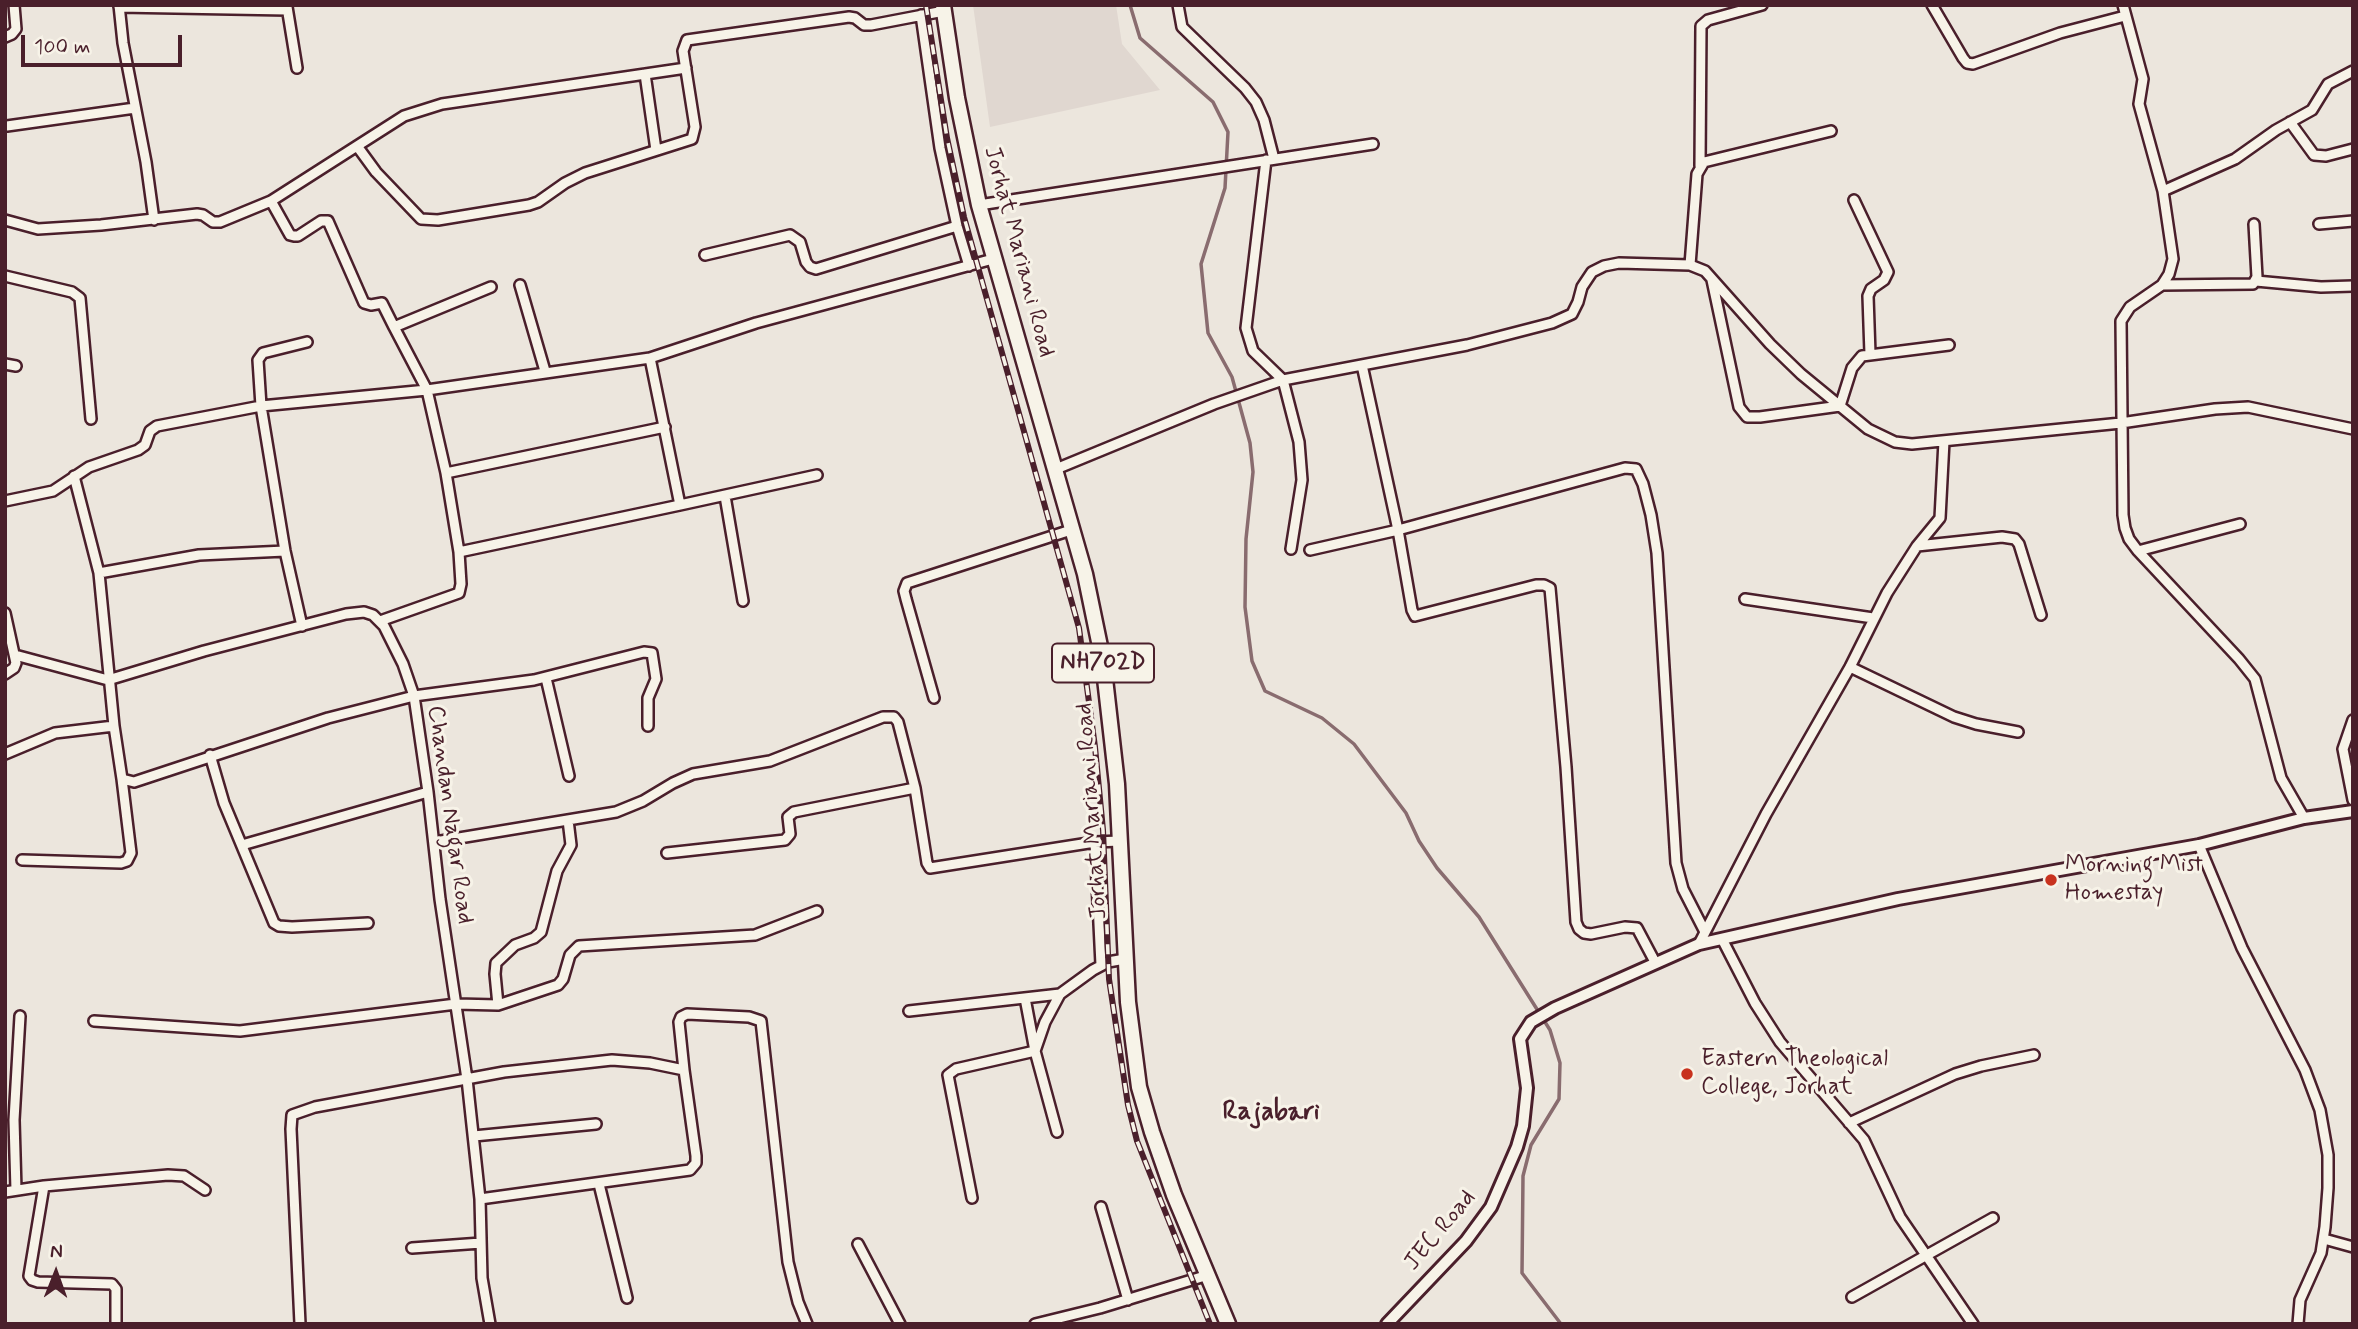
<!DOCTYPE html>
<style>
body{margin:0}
#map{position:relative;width:2358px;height:1329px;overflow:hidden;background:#ece6dd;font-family:Mynerve,sans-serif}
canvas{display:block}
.frame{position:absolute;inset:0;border:7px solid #4a1f2b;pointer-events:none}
.north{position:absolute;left:21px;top:1238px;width:70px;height:70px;-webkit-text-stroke:5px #f7f3e8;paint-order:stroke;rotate:1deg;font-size:19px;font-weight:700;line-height:28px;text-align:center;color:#4a1f2b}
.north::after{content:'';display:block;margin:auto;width:24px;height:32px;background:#4a1f2b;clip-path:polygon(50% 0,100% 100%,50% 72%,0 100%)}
.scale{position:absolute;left:21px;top:35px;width:161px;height:32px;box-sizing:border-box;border:4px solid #4a1f2b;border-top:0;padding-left:9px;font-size:21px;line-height:24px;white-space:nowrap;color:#4a1f2b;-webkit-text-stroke:5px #f7f3e8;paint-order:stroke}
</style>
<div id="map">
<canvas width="2358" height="1329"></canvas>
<div class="frame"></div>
<div class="north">N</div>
<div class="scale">100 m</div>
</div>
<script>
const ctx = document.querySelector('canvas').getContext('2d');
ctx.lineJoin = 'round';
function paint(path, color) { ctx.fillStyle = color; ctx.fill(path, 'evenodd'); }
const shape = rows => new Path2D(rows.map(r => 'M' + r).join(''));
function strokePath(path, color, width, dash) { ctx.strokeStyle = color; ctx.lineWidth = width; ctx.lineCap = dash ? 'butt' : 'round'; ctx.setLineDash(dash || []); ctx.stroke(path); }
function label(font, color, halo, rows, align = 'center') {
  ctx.font = font + ' Mynerve,sans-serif'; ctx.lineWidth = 6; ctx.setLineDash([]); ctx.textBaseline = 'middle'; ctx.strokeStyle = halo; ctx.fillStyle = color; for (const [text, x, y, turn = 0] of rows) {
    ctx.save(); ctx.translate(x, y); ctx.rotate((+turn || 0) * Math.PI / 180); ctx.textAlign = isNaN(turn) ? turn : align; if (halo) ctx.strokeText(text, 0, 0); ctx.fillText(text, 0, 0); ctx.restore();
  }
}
paint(shape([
 [973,5,1116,5,1122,44,1160,90,990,127]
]), '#e0d7d0');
strokePath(shape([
 [1130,5,1140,38,1213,102,1228,132,1225,188,1201,264,1208,333,1232,377,1250,443,1253,472,1246,539,1245,607,1252,661,1265,691,1322,718,1354,744,1406,813,1419,841,1437,868,1479,917,1550,1030,1560,1063,1559,1099,1531,1145,1523,1176,1522,1273,1561,1324]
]), '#896c6f', 3.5);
const minor = shape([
 [119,5,123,43,146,162,154,220],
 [1178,5,1182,27,1245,88,1256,102,1264,120,1274,159],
 [1932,5,1963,58,1967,63,1973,64,2060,33,2125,16],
 [2123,5,2143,79,2139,104,2163,191,2173,259,2169,274,2162,285,2130,307,2121,321,2123,515,2125,528,2129,539,2138,551,2239,659,2255,679,2281,778,2304,818],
 [119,7,287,10],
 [287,7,297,68],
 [921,15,940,148,957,226,969,266],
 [5,37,12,34,16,29,14,5],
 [645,74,656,150],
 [2290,122,2314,155,2326,156,2353,149],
 [7,126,135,108],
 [357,146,404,116,442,104,686,68],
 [1266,160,1246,328,1253,351,1283,380,1299,442,1302,480,1291,549],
 [1700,166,1701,26,1708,20,1762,5],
 [2163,191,2235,159,2276,130,2312,110,2328,84,2353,71],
 [1854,200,1888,272,1884,280,1871,289,1868,296,1870,354],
 [271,201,290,235,294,236,298,236,321,221,328,221,364,303,371,305,382,303,394,327,491,287],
 [979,205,1373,144],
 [5,220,38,229,101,225,197,214,203,215,213,222,220,222,271,201,357,146,376,172,421,219,438,220,529,205,538,202,565,183,585,173,692,139,695,127,683,51,687,40,849,17,855,18,864,25,871,25,944,11],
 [2319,224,2353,221],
 [705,255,790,235,800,242,806,262,810,267,816,269,957,226],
 [1690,265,1697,174,1704,162,1831,131],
 [5,276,72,292,80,298,91,419],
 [1712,280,1739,407,1747,417,1760,417,1840,406,1852,368,1862,356,1949,345],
 [2256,281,2321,287,2353,286],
 [520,285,545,371],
 [2162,285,2253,284,2257,277,2254,224],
 [394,327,427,390,446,473,459,552],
 [5,364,16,366],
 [1362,365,1398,530,1412,610,1415,616,1536,585,1544,585,1550,588,1566,767,1576,922,1579,929,1584,933,1591,934,1625,927,1637,928,1655,962],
 [1056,469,1214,404,1283,380,1467,345,1552,323,1572,314,1578,302,1582,287,1592,272,1604,266,1619,263,1690,265,1705,271,1770,344,1801,374,1868,429,1895,442,1912,444,2121,423,2215,409,2248,407,2353,429],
 [446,473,665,427],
 [74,476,99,573,114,726],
 [725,496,743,601],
 [5,501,53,491,89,467,138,450,145,445,150,431,157,426,261,406,427,390,650,358,756,323,993,259],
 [680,505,817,475],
 [1917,546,2002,537,2015,539,2019,544,2041,615],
 [1310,550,1398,530,1625,468,1636,469,1643,484,1651,515,1657,553,1676,863,1683,889,1704,930],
 [2138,551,2240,524],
 [99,573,199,555,285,551],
 [1745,599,1873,618],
 [5,613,16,663,14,668,5,674],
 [380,621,459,593,461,584,459,552,680,505,650,358],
 [302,626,285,551,261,406,258,360,263,353,307,342],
 [15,655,108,680,204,651,346,614,364,612,373,615,384,626,403,664,414,696,534,680,644,652,652,653,656,679,648,698,648,726],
 [1850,667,1954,717,1976,724,2018,732],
 [546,678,569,776],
 [934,698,906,599,904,591,907,583,1071,530],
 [2353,720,2343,749,2353,800],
 [5,754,55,733,114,726,122,779,134,782,328,718,414,696,428,792,440,899,467,1079,480,1199,482,1278,490,1324],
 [210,755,224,803,274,923,279,926,292,927,368,923],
 [435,842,616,812,643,801,673,783,693,774,770,761,883,717,894,717,898,722,915,788],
 [1095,842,1101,965],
 [242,845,428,792],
 [2199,845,2242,948,2305,1070,2320,1110,2328,1155,2328,1188,2325,1227,2321,1253,2300,1300,2298,1324],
 [667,853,785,840,790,834,788,817,794,812,915,788,927,863,930,868,1095,842,1120,841],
 [22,860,121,863,127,861,131,853,122,779],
 [1722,939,1755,1003,1780,1042,1864,1140,1900,1217,1973,1324],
 [1699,944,1766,814,1850,667,1887,593,1917,546,1940,518,1944,441],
 [1025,998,1035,1051,1057,1132],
 [498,1005,495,974,496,963,515,945,534,938,541,932,557,871,571,845,568,820],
 [909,1011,1060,994],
 [94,1021,240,1031,456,1004,498,1005,558,985,563,979,570,955,579,946,755,935,817,911],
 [684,1070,679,1022,681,1017,687,1014,749,1017,761,1021,788,1262,798,1302,807,1324],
 [1849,1123,1955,1074,1981,1066,2034,1055],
 [474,1136,596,1124],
 [599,1184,627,1298],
 [44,1186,29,1276,32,1280,38,1282,112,1284,116,1289,116,1324],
 [16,1190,14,1120,20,1016],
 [5,1192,44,1186,168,1175,184,1176,205,1190],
 [972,1198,948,1075,956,1069,1035,1051,1045,1022,1060,994,1093,970,1108,962,1125,959],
 [1101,1207,1128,1300],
 [2324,1239,2353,1247],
 [858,1244,900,1324],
 [412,1248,481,1243],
 [1852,1297,1993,1218],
 [300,1324,291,1129,292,1115,315,1107,504,1072,612,1060,650,1063,684,1070,696,1156,696,1163,690,1170,480,1199],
 [1035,1324,1100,1308,1208,1275]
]);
const tertiary = shape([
 [1387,1324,1466,1241,1491,1207,1517,1147,1523,1126,1527,1088,1520,1039,1531,1022,1555,1008,1699,944,1898,899,2199,845,2304,818,2353,811]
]);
const trunk = shape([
 [943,5,957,98,979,205,1085,574,1103,661,1117,784,1128,1002,1139,1087,1152,1132,1174,1195,1228,1324]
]);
strokePath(minor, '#4a1f2b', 14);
strokePath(tertiary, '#4a1f2b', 16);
strokePath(trunk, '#4a1f2b', 19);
strokePath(minor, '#f7f3e8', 9);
strokePath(tertiary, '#f7f3e8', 10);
strokePath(trunk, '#f7f3e8', 14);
const rail = shape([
 [926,5,947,138,964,217,1079,628,1095,747,1103,830,1109,979,1128,1105,1137,1141,1210,1324]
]);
strokePath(rail, '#4a1f2b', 6);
strokePath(rail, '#f7f3e8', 3.5, [10]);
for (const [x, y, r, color] of [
 [2051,880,7,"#c8321e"],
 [1687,1074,7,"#c8321e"]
]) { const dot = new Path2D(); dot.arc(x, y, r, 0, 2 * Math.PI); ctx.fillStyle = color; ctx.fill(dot); strokePath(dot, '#f7f3e8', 2.5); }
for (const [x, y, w] of [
 [1103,663,102]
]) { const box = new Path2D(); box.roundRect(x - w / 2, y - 19.5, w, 39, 5); ctx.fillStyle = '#f7f3e8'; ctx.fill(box); strokePath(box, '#4a1f2b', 2); }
label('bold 23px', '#4a1f2b', null, [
 ["NH702D",1103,663]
]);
label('24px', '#4a1f2b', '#f7f3e8', [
 ["Jorhat Mariani Road",1018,252,75],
 ["Jorhat Mariani Road",1093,811,-94],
 ["Chandan Nagar Road",449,815,82],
 ["JEC Road",1441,1231,-50]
]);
label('24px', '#4a1f2b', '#f7f3e8', [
 ["Morning Mist",2065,866],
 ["Homestay",2065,894],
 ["Eastern Theological",1701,1060],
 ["College, Jorhat",1701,1088]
], 'left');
label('bold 26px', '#4a1f2b', '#f7f3e8', [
 ["Rajabari",1271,1114]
]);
</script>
